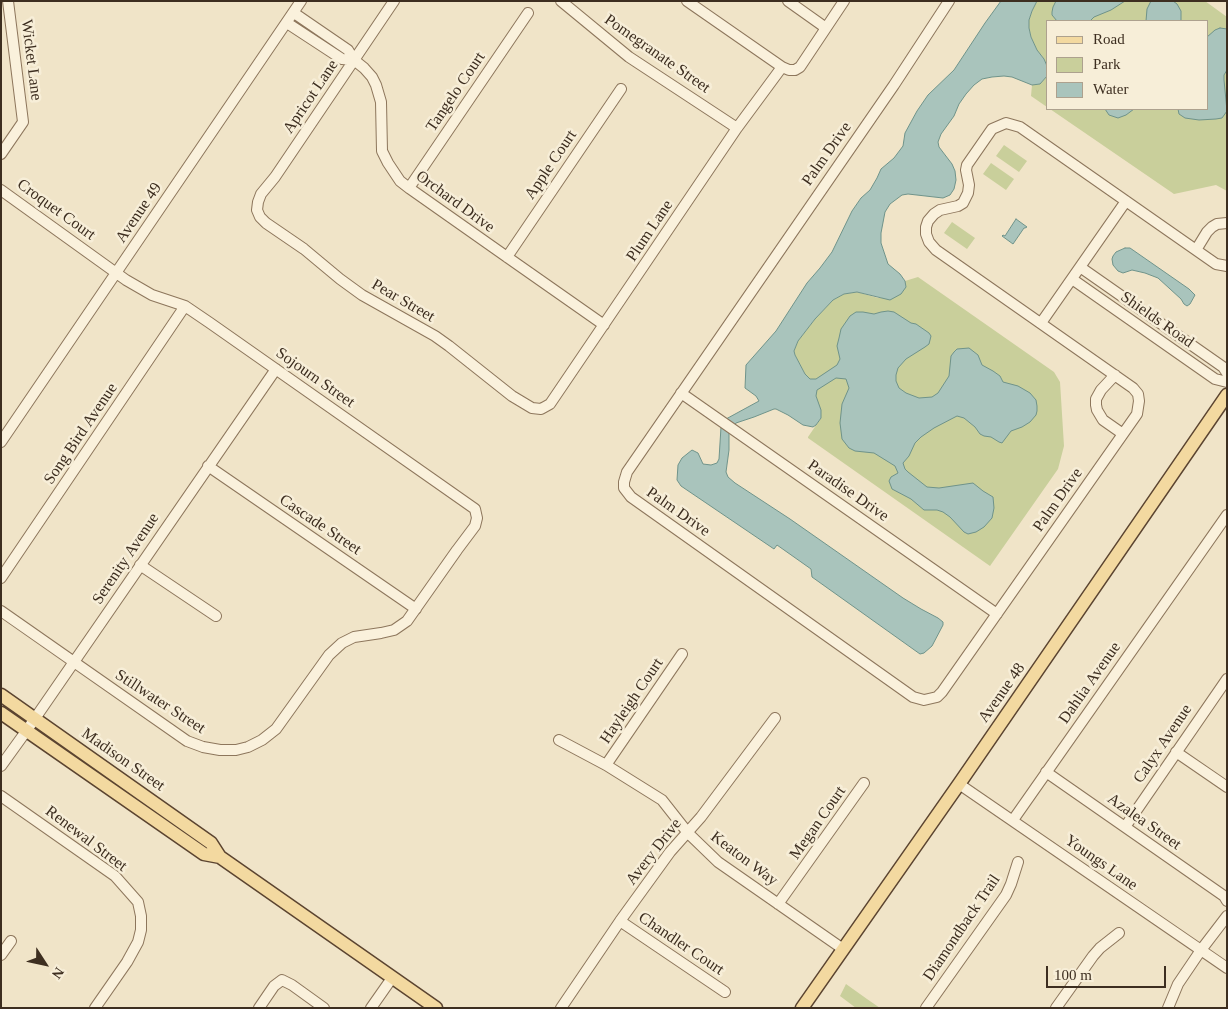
<!DOCTYPE html>
<style>
body{margin:0}
#map{position:relative;width:1228px;height:1009px;overflow:hidden;background:#f0e4c8;font-family:Georgia,serif}
canvas{display:block}
.frame{position:absolute;inset:0;border:2px solid #3d2e20;pointer-events:none}
.legend{position:absolute;left:1046px;top:20px;width:162px;height:90px;box-sizing:border-box;background:#f7eed8;border:1px solid #ada18e;margin:0;padding:6px 9px;list-style:none;font-size:15px;color:#3d2e20}
.legend li{display:flex;align-items:center;gap:10px;height:25px}
.legend b{width:25px;border:1px solid #ada18e}
.north{position:absolute;left:20px;top:939px;width:50px;height:50px;-webkit-text-stroke:4px #f7eed8;paint-order:stroke;rotate:125deg;font-size:14px;font-weight:700;line-height:20px;text-align:center;color:#3d2e20}
.north::after{content:'';display:block;margin:auto;width:18px;height:22px;background:#3d2e20;clip-path:polygon(50% 0,100% 100%,50% 72%,0 100%)}
.scale{position:absolute;left:1046px;top:966px;width:120px;height:22px;box-sizing:border-box;border:2px solid #3d2e20;border-top:0;padding-left:6px;font-size:15px;line-height:18px;white-space:nowrap;color:#3d2e20;-webkit-text-stroke:4px #f7eed8;paint-order:stroke}
</style>
<div id="map">
<canvas width="1228" height="1009"></canvas>
<div class="frame"></div>
<ul class="legend">
<li><b style="height:6px;background:#f3d9a0"></b>Road</li>
<li><b style="height:14px;background:#c9cf9b"></b>Park</li>
<li><b style="height:14px;background:#a9c4bc"></b>Water</li>
</ul>
<div class="north">N</div>
<div class="scale">100 m</div>
</div>
<script>
const ctx = document.querySelector('canvas').getContext('2d');
ctx.lineJoin = 'round';
function paint(path, color) { ctx.fillStyle = color; ctx.fill(path, 'evenodd'); }
const shape = rows => new Path2D(rows.map(r => 'M' + r).join(''));
function strokePath(path, color, width, dash) { ctx.strokeStyle = color; ctx.lineWidth = width; ctx.lineCap = dash ? 'butt' : 'round'; ctx.setLineDash(dash || []); ctx.stroke(path); }
function label(font, color, halo, rows, align = 'center') {
  ctx.font = font + ' Georgia,serif'; ctx.lineWidth = 5; ctx.setLineDash([]); ctx.textBaseline = 'middle'; ctx.strokeStyle = halo; ctx.fillStyle = color; for (const [text, x, y, turn = 0] of rows) {
    ctx.save(); ctx.translate(x, y); ctx.rotate((+turn || 0) * Math.PI / 180); ctx.textAlign = isNaN(turn) ? turn : align; if (halo) ctx.strokeText(text, 0, 0); ctx.fillText(text, 0, 0); ctx.restore();
  }
}
paint(shape([
 [1037,1,1205,1,1227,17,1227,191,1216,185,1174,194,1050,109,1207,109,1207,21,1047,21,1047,66,1044,59,1037,50,1031,37,1029,28,1029,20,1032,11],
 [1047,76,1047,107,1031,96,1032,85,1040,84],
 [1004,145,1027,161,1019,172,996,156],
 [991,163,1014,179,1006,190,983,174],
 [952,222,975,238,967,249,944,233],
 [918,277,1054,372,1060,382,1064,446,1058,469,990,566,808,438,808,437,821,418,816,396,810,379,805,374,795,355,794,351,798,341,815,319,833,300,844,294,857,292,878,298,881,298,906,287,905,281],
 [846,984,867,999,880,1008,856,1008,840,996]
]), '#c9cf9b');
const water = shape([
 [1001,1,1037,1,1032,11,1029,20,1029,28,1031,37,1037,50,1044,59,1047,66,1047,76,1040,84,1032,85,1012,77,1004,76,992,77,982,79,974,85,966,94,959,104,954,116,941,134,938,142,939,147,952,164,955,171,956,180,954,189,950,195,943,198,908,194,902,195,890,204,885,212,881,233,881,243,888,264,900,274,905,281,906,287,901,294,890,300,857,292,844,294,833,300,815,319,798,341,794,351,795,355,805,374,810,379,816,379,837,365,840,359,837,346,839,338,841,329,850,316,856,312,863,312,874,314,881,312,888,311,894,312,911,323,916,324,929,333,931,336,929,344,925,347,906,359,898,368,896,375,896,381,899,388,906,393,919,398,932,397,938,393,949,376,951,356,954,352,957,349,969,348,978,355,982,365,993,371,1000,376,1003,382,1018,386,1030,393,1036,400,1037,406,1037,411,1036,415,1030,422,1022,427,1011,431,1002,443,999,442,991,437,984,436,980,434,975,427,964,418,957,416,934,428,921,437,915,443,909,456,903,463,905,469,908,472,927,487,939,488,973,483,983,491,993,497,994,508,992,518,984,527,976,532,968,534,964,532,950,517,943,512,937,510,924,510,911,499,892,489,889,481,891,477,898,473,895,466,874,453,855,451,849,448,842,439,840,423,842,404,849,388,846,379,836,378,817,390,816,396,821,410,821,418,816,425,813,427,803,425,788,415,776,409,774,409,754,417,736,423,729,432,729,450,726,472,728,477,735,483,790,519,903,598,921,609,938,618,943,622,943,625,932,646,924,653,920,654,812,577,811,569,777,545,774,549,681,486,677,480,678,465,682,458,692,450,698,453,703,464,711,465,717,463,719,459,721,427,726,419,759,401,756,396,745,388,746,365,776,331,807,283,820,268,832,252,852,211,861,198,870,190,877,178,881,169,894,158,903,146,905,133,917,111,928,95,954,70,985,23,1001,1],
 [1056,1,1125,1,1111,10,1094,17,1090,21,1057,21,1052,15,1052,12,1053,7,1056,1],
 [1151,1,1173,1,1177,4,1181,11,1181,21,1146,21,1147,9,1151,1],
 [1220,28,1227,29,1227,70,1224,75,1224,80,1227,111,1222,118,1216,119,1199,120,1185,118,1179,114,1178,109,1207,109,1207,37,1215,30,1220,28],
 [1105,109,1134,109,1126,115,1118,118,1109,115,1105,109],
 [1016,219,1027,227,1025,228,1024,228,1013,244,1002,236,1003,235,1005,236,1016,219],
 [1125,248,1130,248,1189,289,1195,295,1190,304,1187,306,1184,304,1181,299,1158,278,1145,273,1132,270,1123,273,1118,271,1113,265,1112,259,1113,256,1116,252,1125,248]
]);
paint(water, '#a9c4bc');
strokePath(water, '#6f938a', 1);
const minor = shape([
 [394,1,275,177,261,194,258,202,257,210,260,217,266,223,304,249,340,279,362,295,435,336,449,346,512,396,532,408,541,409,550,404,737,128,782,67],
 [561,1,629,57,737,128],
 [687,1,782,67,789,70,795,70,800,67,844,1],
 [788,1,826,28],
 [949,1,894,85,627,472,624,482,624,488,631,497,913,697,924,700,937,697,942,692,1137,414,1139,401,1138,394,1133,388,936,250,929,242,926,234,926,227,928,221,934,214,940,210,958,206,963,203,968,193,969,185,966,170,967,165,992,129,1006,123,1020,127,1216,264,1227,266],
 [294,13,348,50,354,60,364,68,372,77,376,85,381,102,382,151,388,163,400,181,409,188,507,257,604,325],
 [287,23,342,59,354,60],
 [1,154,23,122,8,1],
 [409,188,528,13],
 [1,190,126,280,152,295,185,306,210,323,475,509,477,518,475,526,457,550,407,621,394,630,381,633,354,637,342,643,329,655,276,729,262,740,248,747,236,750,220,750,203,747,187,741,1,611],
 [1196,250,1207,232,1212,227,1217,224,1227,223],
 [507,257,621,89],
 [1080,267,1223,367,1227,373],
 [1072,279,1215,379,1227,382],
 [1041,323,1126,201],
 [1115,375,1101,390,1096,399,1096,405,1097,410,1103,420,1123,434],
 [681,393,997,614],
 [1,442,301,1],
 [208,466,416,609],
 [140,565,216,616],
 [1,578,185,306],
 [559,740,606,765,662,800,688,833,718,862,843,949],
 [1176,752,1227,787],
 [606,765,682,654],
 [1,766,27,730,276,369],
 [1046,772,1224,896,1227,901],
 [959,784,1227,968],
 [1,796,115,876,138,902,141,916,141,930,138,942,127,962,95,1008],
 [1013,820,1227,515],
 [1125,827,1227,679],
 [778,904,864,783],
 [620,921,725,992],
 [1,955,11,941],
 [259,1008,274,986,282,980,292,985,324,1008],
 [371,1008,392,978],
 [561,1008,620,921,670,852,701,817,775,718],
 [926,1008,1006,895,1011,884,1018,862],
 [1056,1008,1093,956,1100,948,1119,933],
 [1168,1008,1178,984,1201,950,1227,916]
]);
const major = shape([
 [1,695,211,843,220,857,436,1008],
 [1,713,204,854,220,857],
 [802,1008,959,784,1227,395]
]);
strokePath(minor, '#8d765c', 12);
strokePath(major, '#5b4430', 15);
strokePath(minor, '#faf1dc', 10);
strokePath(major, '#f3d9a0', 12);
label('16px', '#3d2e20', '#f7eed8', [
 ["Pomegranate Street",657,54,35],
 ["Wicket Lane",31,60,83],
 ["Tangelo Court",456,92,-56],
 ["Apricot Lane",311,97,-56],
 ["Palm Drive",827,154,-55],
 ["Apple Court",551,165,-56],
 ["Orchard Drive",455,202,36],
 ["Croquet Court",56,210,36],
 ["Avenue 49",139,213,-56],
 ["Plum Lane",650,231,-56],
 ["Pear Street",403,301,30],
 ["Shields Road",1157,320,35],
 ["Sojourn Street",315,378,35],
 ["Song Bird Avenue",81,434,-56],
 ["Paradise Drive",848,491,35],
 ["Palm Drive",1058,500,-55],
 ["Palm Drive",678,512,35],
 ["Cascade Street",320,525,34],
 ["Serenity Avenue",126,559,-56],
 ["Dahlia Avenue",1090,683,-55],
 ["Avenue 48",1002,693,-55],
 ["Hayleigh Court",632,701,-56],
 ["Stillwater Street",160,702,33],
 ["Calyx Avenue",1163,744,-56],
 ["Madison Street",123,760,35],
 ["Azalea Street",1144,822,35],
 ["Megan Court",818,823,-55],
 ["Renewal Street",86,839,37],
 ["Avery Drive",654,852,-52],
 ["Keaton Way",744,859,37],
 ["Youngs Lane",1101,863,35],
 ["Diamondback Trail",962,928,-56],
 ["Chandler Court",681,944,34]
]);
</script>
